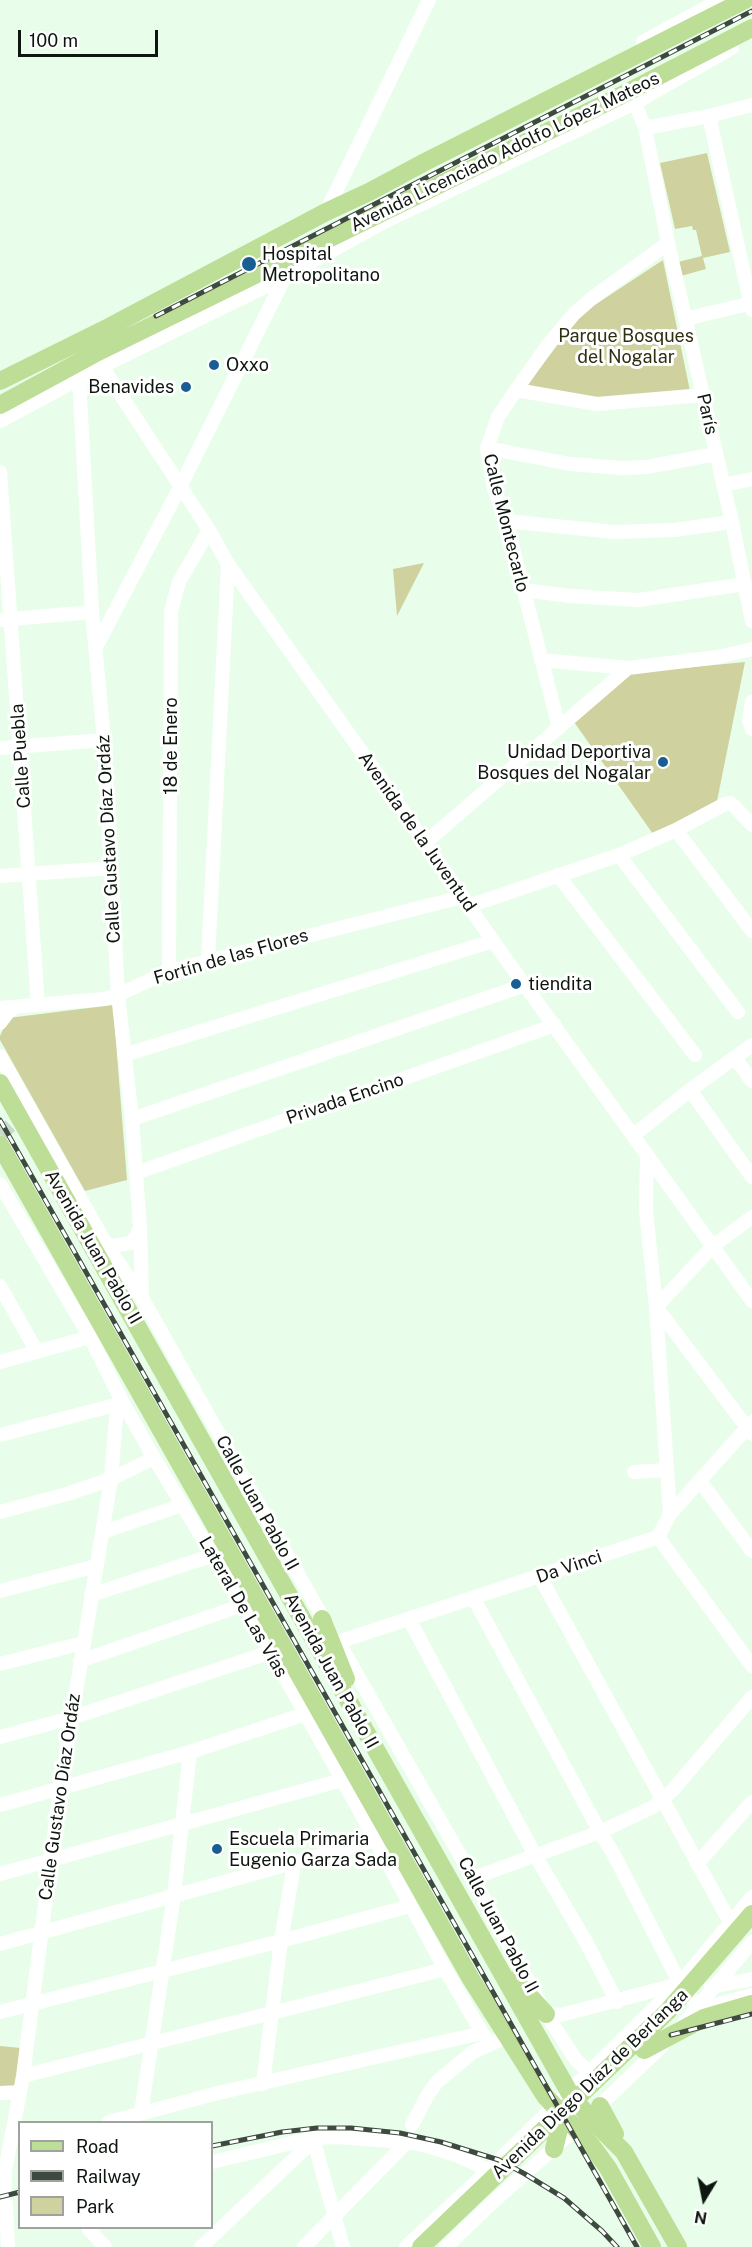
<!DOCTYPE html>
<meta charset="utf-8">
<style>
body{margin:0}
#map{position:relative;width:752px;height:2247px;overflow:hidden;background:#e8feeb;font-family:"Public Sans",sans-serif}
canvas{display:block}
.legend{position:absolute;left:18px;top:2121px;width:195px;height:108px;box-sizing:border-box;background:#fff;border:2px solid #9fa29f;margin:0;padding:8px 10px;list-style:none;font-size:18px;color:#0e160f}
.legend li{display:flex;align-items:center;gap:12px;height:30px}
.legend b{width:30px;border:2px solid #9fa29f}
.north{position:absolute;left:674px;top:2169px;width:60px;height:60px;-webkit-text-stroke:4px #fff;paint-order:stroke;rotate:190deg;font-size:16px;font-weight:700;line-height:24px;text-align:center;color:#0e160f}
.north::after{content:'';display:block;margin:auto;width:21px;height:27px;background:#0e160f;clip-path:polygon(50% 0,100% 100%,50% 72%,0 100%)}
.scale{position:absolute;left:18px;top:30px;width:140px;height:27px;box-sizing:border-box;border:3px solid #0e160f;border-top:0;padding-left:8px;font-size:18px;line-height:21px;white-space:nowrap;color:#0e160f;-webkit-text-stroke:4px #fff;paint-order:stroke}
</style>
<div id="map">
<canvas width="752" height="2247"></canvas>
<ul class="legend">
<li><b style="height:8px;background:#bdde97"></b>Road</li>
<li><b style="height:8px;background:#3e493f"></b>Railway</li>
<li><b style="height:16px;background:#cfd29f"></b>Park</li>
</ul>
<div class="north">N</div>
<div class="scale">100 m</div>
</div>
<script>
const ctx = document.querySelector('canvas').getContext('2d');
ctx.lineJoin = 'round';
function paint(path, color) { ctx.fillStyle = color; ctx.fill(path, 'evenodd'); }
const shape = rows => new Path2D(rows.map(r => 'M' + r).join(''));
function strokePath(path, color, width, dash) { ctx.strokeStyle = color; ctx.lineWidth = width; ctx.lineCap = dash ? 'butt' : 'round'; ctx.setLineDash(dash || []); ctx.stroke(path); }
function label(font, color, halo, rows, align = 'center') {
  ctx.font = font + ' "Public Sans",sans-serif'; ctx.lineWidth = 6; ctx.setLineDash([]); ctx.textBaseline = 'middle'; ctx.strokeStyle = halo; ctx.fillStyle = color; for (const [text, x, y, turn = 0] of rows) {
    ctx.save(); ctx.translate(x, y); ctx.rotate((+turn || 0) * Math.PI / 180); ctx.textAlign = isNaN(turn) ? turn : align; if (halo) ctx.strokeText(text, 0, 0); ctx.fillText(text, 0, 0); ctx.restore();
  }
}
paint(shape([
 [707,153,730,252,703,258,706,269,681,276,678,262,702,256,696,230,693,230,692,226,675,229,660,163],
 [663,260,690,391,611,401,524,389,581,314],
 [424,563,397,616,393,569],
 [745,662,717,801,653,834,574,722,632,673],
 [113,1005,127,1180,85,1191,0,1040,0,1036,8,1018],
 [0,2046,21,2048,16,2086,0,2090]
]), '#cfd29f');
strokePath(shape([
 [0,1135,25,1112]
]), '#c7dbca', 14, [14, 7]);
strokePath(shape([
 [643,42,720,0],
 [635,103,645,128,668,243,732,522,752,621],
 [709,116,752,310],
 [645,128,709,116,752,105],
 [326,212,429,0],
 [685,319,752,303],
 [516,390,597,404,703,395],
 [0,421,101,367,285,277,384,222,635,103,732,48],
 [487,448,570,464,621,468,647,467,716,454],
 [0,472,38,1005],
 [723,485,752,479],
 [506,521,614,532,674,530,732,522],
 [523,590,570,596,638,600,745,584],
 [0,620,92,612],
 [96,647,180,487,285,277],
 [541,660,628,668,718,657,752,649],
 [752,702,749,721,752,729],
 [559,728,506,521,494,488,487,448,498,417,516,390,548,345,574,314,591,299,668,243],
 [0,748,104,740],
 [676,830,752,931],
 [425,843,628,668],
 [619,855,738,1012],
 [558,875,695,1055],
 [0,876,111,868],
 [469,906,619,855,676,830,725,804,730,803,735,807,752,825],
 [208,960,228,564],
 [169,971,171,611,179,582,209,530],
 [0,1008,104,999,118,995,169,971,462,897],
 [0,1023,9,1011,16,1007],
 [124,1055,493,941],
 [0,1056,106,1244,142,1298,328,1627],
 [735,1058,752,1081],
 [690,1090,752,1177],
 [132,1119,525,985],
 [634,1135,690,1090,752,1045],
 [647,1154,646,1211,656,1307,670,1514],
 [136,1173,555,1025],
 [0,1184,90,1337,123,1403,154,1458,271,1652,352,1797,445,1969,482,2033],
 [106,1244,114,1246,130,1243,136,1237,140,1227],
 [0,1286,37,1352],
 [142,1298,140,1227,132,1119,118,995,104,740,92,612,79,379,94,354,209,530,228,564,386,786,493,941,752,1301],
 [656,1307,752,1434],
 [656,1307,713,1246,752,1217],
 [0,1362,90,1337],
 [0,1435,123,1403],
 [634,1472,665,1470],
 [700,1481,752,1551],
 [0,1512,67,1494,111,1479,154,1458],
 [103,1532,182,1505],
 [658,1537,752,1666],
 [540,1577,730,1922],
 [0,1591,96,1566],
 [91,1595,214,1555],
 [474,1599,600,1832,613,1853,685,1993,699,2005,709,2007,752,1995],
 [409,1619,535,1855,585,1940,617,2002],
 [338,1642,658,1537,670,1514,752,1422],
 [339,1643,473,1878,546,2014,576,2060,590,2073],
 [80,1661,243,1605],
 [0,1664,83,1643],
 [0,1737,71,1718,271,1652],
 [0,1805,190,1752,305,1714],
 [697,1864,752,1802],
 [0,1874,342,1780,350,1776],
 [473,1878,600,1832,653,1807,672,1791,752,1697],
 [0,1944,376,1840],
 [711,1987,752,1979],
 [0,2012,281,1941,410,1906],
 [546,2014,561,2015,675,1985],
 [680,2028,752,1942],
 [23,2076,445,1969],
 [263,2084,281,1941,294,1865],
 [0,2093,20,2092],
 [141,2113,174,1895,190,1752],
 [109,2122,218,2093,482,2033,491,2044,506,2037],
 [412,2125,427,2096,437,2082,473,2052,491,2044],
 [313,2138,343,2247],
 [212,2162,313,2138,337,2137,407,2142,427,2146,456,2155,495,2173],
 [5,2190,5,2171,23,2076,60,1789,111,1479,117,1405],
 [6,2204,8,2247],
 [88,2228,105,2247],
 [201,2247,313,2141],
 [304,2247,407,2142],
 [406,2247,489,2170,680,1983,752,1897],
 [446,2247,494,2201,572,2132,662,2046]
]), '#fff', 14);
strokePath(shape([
 [0,381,109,327,326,212,369,192,425,162,745,0],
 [0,405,94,354,616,98,752,28],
 [0,1083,569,2092,589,2117,624,2152,678,2247],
 [0,1145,471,1979,545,2096,592,2146,608,2168,652,2247],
 [322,1619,346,1679],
 [515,1980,546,2014],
 [644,2050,704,2018,752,2004],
 [600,2106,615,2134],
 [554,2149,563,2113],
 [421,2247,668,2011,752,1914]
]), '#bdde97', 18);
const rail = shape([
 [156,316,752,11],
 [0,1120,637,2247],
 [671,2035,752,2014],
 [212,2146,282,2132,317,2128,351,2128,400,2133,441,2142,499,2160,525,2174,564,2198,602,2231,617,2247],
 [0,2197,20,2192]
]);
strokePath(rail, '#3e493f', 5);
strokePath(rail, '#fff', 3, [9]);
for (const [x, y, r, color] of [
 [249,264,8,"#195e93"],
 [214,365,6,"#195e93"],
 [186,387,6,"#195e93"],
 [663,762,6,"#195e93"],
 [516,984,6,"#195e93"],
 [217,1849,6,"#195e93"]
]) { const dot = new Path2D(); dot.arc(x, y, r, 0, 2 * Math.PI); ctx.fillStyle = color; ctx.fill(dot); strokePath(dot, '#fff', 2); }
label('18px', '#0e160f', '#fff', [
 ["Avenida Licenciado Adolfo López Mateos",505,152,-26],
 ["París",707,414,77],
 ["Calle Montecarlo",506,523,76],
 ["18 de Enero",171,746,-90],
 ["Calle Puebla",21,756,-94],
 ["Avenida de la Juventud",417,832,55],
 ["Calle Gustavo Díaz Ordáz",109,839,-93],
 ["Fortín de las Flores",231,957,-16],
 ["Privada Encino",345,1099,-19],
 ["Avenida Juan Pablo II",93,1247,60],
 ["Calle Juan Pablo II",257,1503,61],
 ["Da Vinci",569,1567,-19],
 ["Lateral De Las Vías",243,1607,60],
 ["Avenida Juan Pablo II",331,1671,61],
 ["Calle Gustavo Díaz Ordáz",60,1797,-82],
 ["Calle Juan Pablo II",498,1925,62],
 ["Avenida Diego Díaz de Berlanga",590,2084,-44]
]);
label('18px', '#0e160f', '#fff', [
 ["Hospital",262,254],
 ["Metropolitano",262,275],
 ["Oxxo",226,365],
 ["Benavides",174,387,"right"],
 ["Unidad Deportiva",651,752,"right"],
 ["Bosques del Nogalar",651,773,"right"],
 ["tiendita",528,984],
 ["Escuela Primaria",229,1839],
 ["Eugenio Garza Sada",229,1860]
], 'left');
label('18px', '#2e2f11', '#fff', [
 ["Parque Bosques",626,336],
 ["del Nogalar",626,357]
]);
</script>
